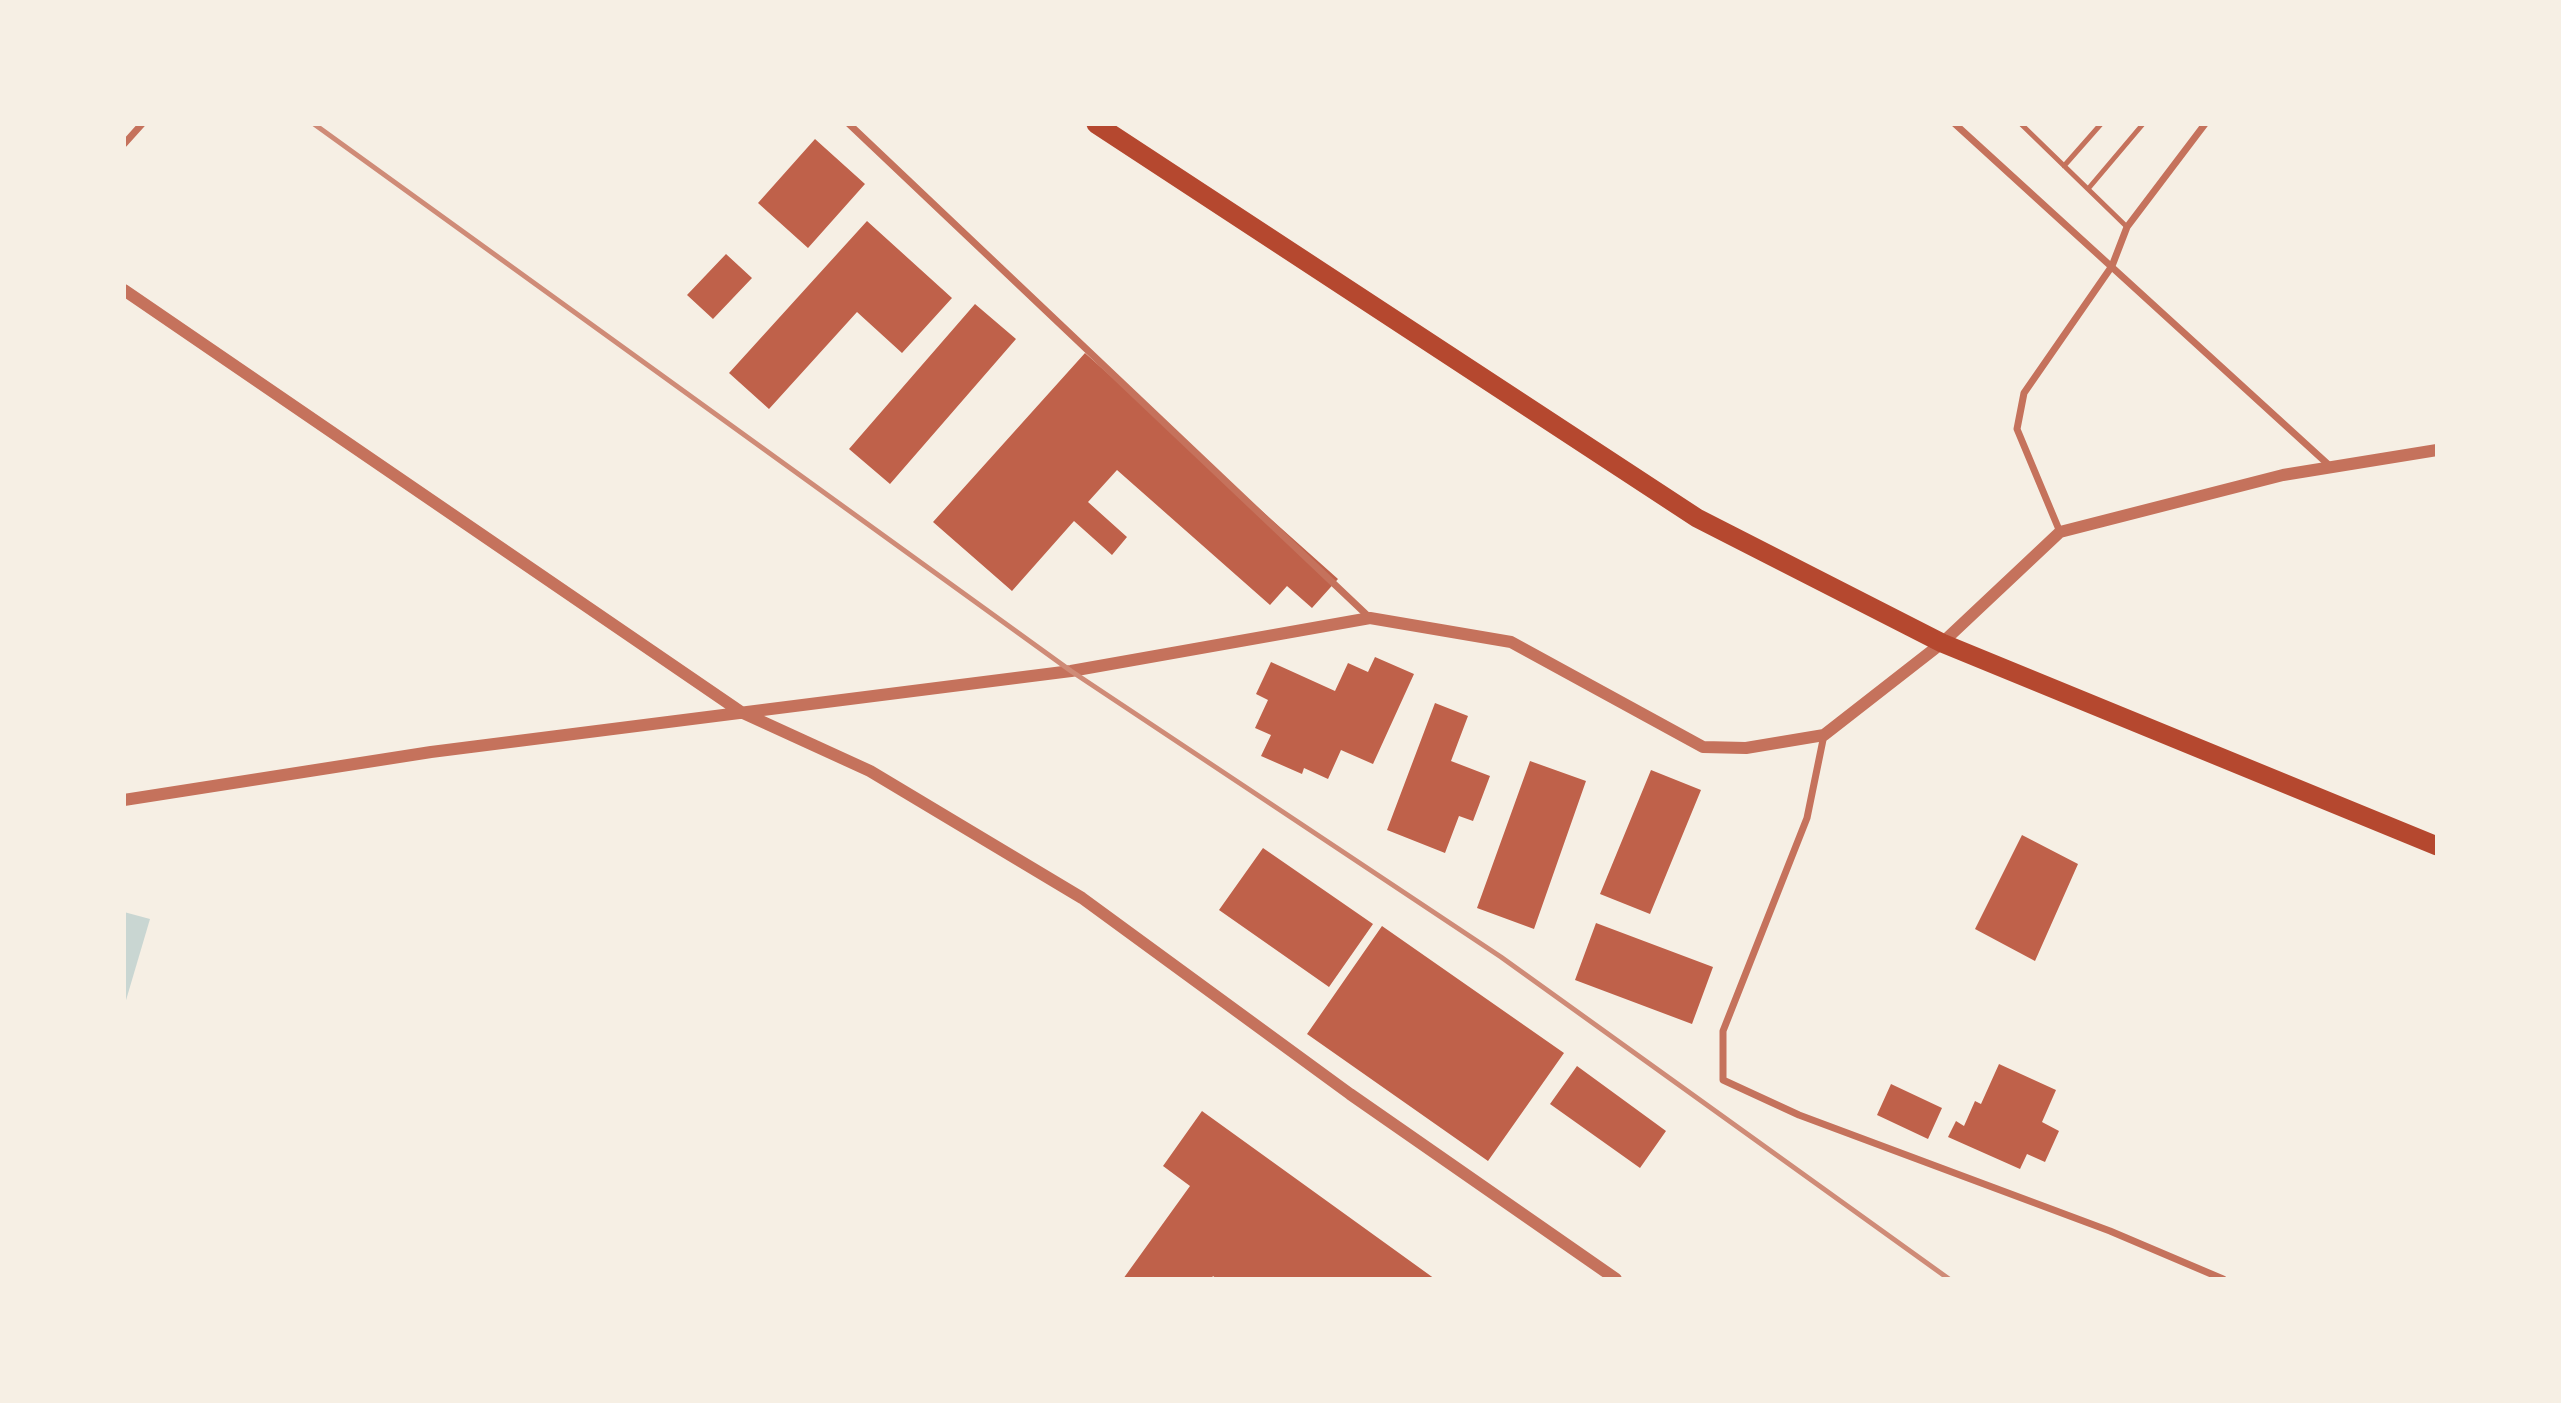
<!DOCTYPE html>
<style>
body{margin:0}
#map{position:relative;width:2561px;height:1403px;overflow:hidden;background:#f6efe4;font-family:"Source Sans 3",sans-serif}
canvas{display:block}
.frame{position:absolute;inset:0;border:126px solid #f6efe4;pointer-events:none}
</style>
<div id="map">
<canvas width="2561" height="1403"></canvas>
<div class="frame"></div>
</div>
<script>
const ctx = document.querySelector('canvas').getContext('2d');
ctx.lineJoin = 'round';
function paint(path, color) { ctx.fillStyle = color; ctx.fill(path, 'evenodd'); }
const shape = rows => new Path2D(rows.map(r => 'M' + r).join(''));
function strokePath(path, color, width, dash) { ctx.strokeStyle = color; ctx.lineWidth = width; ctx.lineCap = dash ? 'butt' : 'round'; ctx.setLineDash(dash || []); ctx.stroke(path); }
paint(shape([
 [124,912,150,919,124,1007]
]), '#c9d6d2');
paint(shape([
 [815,139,865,184,808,248,758,203],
 [867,221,952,298,902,353,857,312,769,409,729,373],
 [726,254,752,278,713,319,687,295],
 [975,304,1016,339,890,484,849,449],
 [1085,353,1338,579,1312,608,1287,586,1270,605,1117,470,1088,502,1127,537,1112,555,1074,521,1012,591,933,522],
 [1375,657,1414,674,1373,764,1341,750,1328,779,1304,768,1302,774,1261,756,1271,735,1255,728,1268,700,1256,694,1271,662,1335,691,1348,663,1368,672],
 [1435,703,1468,716,1451,761,1490,776,1473,821,1459,816,1445,853,1387,830],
 [1530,761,1586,781,1534,929,1477,908],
 [1651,770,1701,790,1650,914,1600,894],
 [2022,835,2078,864,2035,961,1975,929],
 [1263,848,1373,924,1329,987,1219,910],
 [1596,923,1713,967,1692,1024,1575,980],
 [1382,926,1564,1053,1488,1161,1307,1034],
 [1999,1064,2056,1090,2042,1122,2059,1131,2045,1162,2027,1154,2020,1169,1948,1137,1956,1121,1964,1126,1975,1101,1981,1104],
 [1577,1066,1666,1131,1640,1168,1550,1104],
 [1891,1084,1942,1108,1928,1139,1877,1115],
 [1202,1111,1435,1279,1217,1279,1213,1276,1211,1279,1123,1279,1190,1186,1163,1166]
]), '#bf614a');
strokePath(shape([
 [2021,124,2127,227],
 [2064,166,2101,124],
 [2088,189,2143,124]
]), '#c5725c', 5);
strokePath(shape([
 [849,124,1369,617],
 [1955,124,2331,467],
 [124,144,142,124],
 [2060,532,2017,429,2024,393,2112,266,2127,227,2205,124],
 [1824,735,1807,818,1723,1031,1723,1080,1799,1115,2110,1231,2223,1279]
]), '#c5725c', 7);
strokePath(shape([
 [124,290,741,712,870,771,1082,898,1350,1094,1616,1279],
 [124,800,431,752,1071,671,1370,618,1511,642,1703,747,1746,748,1824,735,1942,643,2060,532,2283,475,2437,450]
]), '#c5725c', 12);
strokePath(shape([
 [1096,124,1697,518,1942,643,2437,846]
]), '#b5482f', 19);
strokePath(shape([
 [314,124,1071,671,1501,957,1949,1279]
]), '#cf8b77', 5);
</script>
